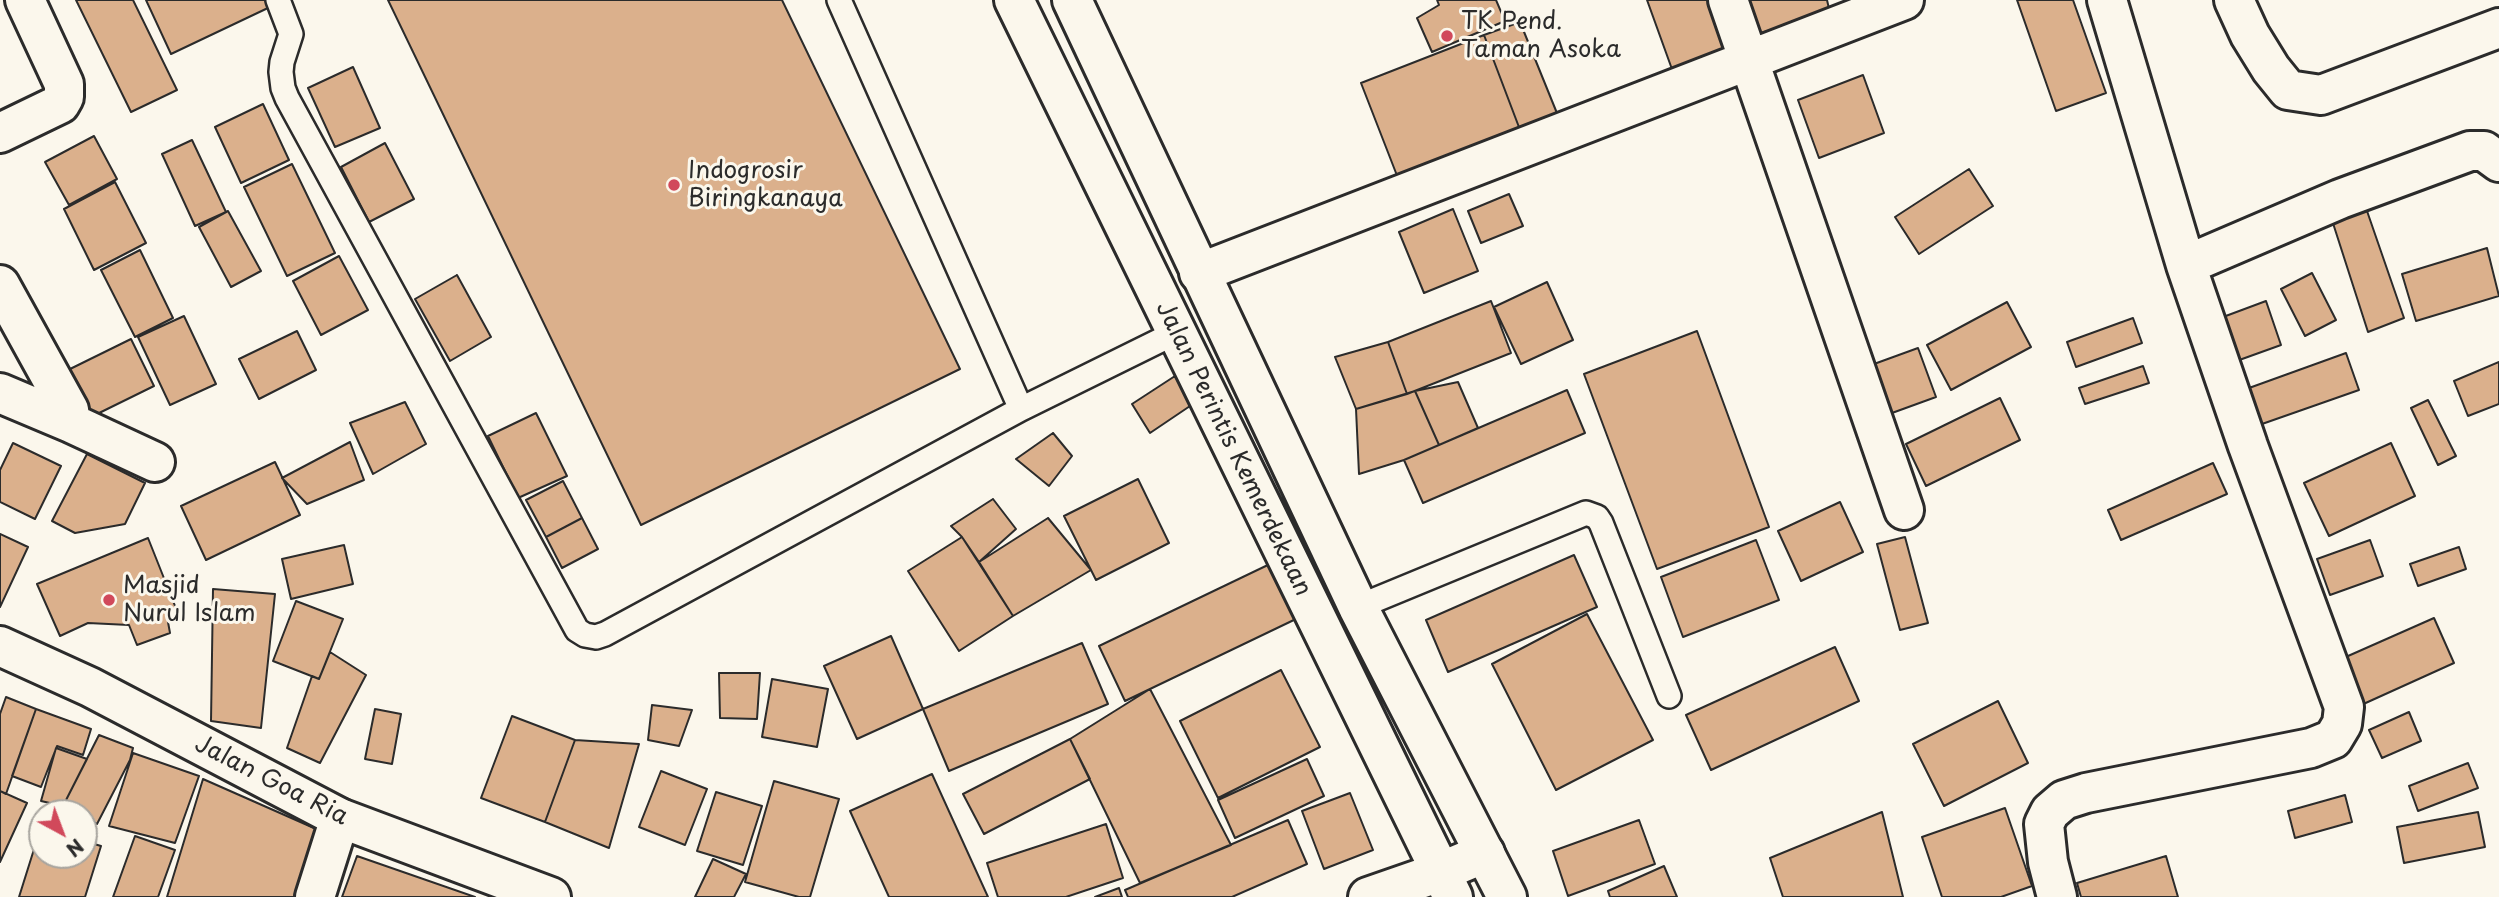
<!DOCTYPE html>
<style>
body{margin:0}
#map{position:relative;width:2499px;height:897px;overflow:hidden;background:#fbf7ec;font-family:"Playpen Sans",sans-serif}
canvas{display:block}
.north{position:absolute;left:28px;top:799px;width:70px;height:70px;box-sizing:border-box;background:#fbf7ec;border:2px solid #a8a59f;border-radius:50%;rotate:139deg;font-size:19px;font-weight:700;line-height:28px;text-align:center;color:#2b2b2b}
.north::after{content:'';display:block;margin:auto;width:24px;height:32px;background:#d1495b;clip-path:polygon(50% 0,100% 100%,50% 72%,0 100%)}
</style>
<div id="map">
<canvas width="2499" height="897"></canvas>
<div class="north">N</div>
</div>
<script>
const ctx = document.querySelector('canvas').getContext('2d');
ctx.lineJoin = 'round';
function paint(path, color) { ctx.fillStyle = color; ctx.fill(path, 'evenodd'); }
const shape = rows => new Path2D(rows.map(r => 'M' + r).join(''));
function strokePath(path, color, width, dash) { ctx.strokeStyle = color; ctx.lineWidth = width; ctx.lineCap = dash ? 'butt' : 'round'; ctx.setLineDash(dash || []); ctx.stroke(path); }
function label(font, color, halo, rows, align = 'center') {
  ctx.font = font + ' "Playpen Sans",sans-serif'; ctx.lineWidth = 6; ctx.setLineDash([]); ctx.textBaseline = 'middle'; ctx.strokeStyle = halo; ctx.fillStyle = color; for (const [text, x, y, turn = 0] of rows) {
    ctx.save(); ctx.translate(x, y); ctx.rotate((+turn || 0) * Math.PI / 180); ctx.textAlign = isNaN(turn) ? turn : align; if (halo) ctx.strokeText(text, 0, 0); ctx.fillText(text, 0, 0); ctx.restore();
  }
}
const building = shape([
 [76,0,133,0,177,90,131,112,76,0],
 [146,0,267,0,270,7,171,54,146,0],
 [388,0,782,0,960,369,641,525,388,0],
 [1437,0,1496,0,1505,21,1432,52,1417,18,1439,5,1437,0],
 [1647,0,1711,0,1729,52,1673,72,1647,0],
 [1736,0,1827,0,1830,13,1747,37,1736,0],
 [2017,0,2073,0,2106,93,2056,111,2017,0],
 [1520,22,1563,128,1525,143,1484,35,1520,22],
 [1484,35,1525,143,1403,191,1361,83,1484,35],
 [353,67,380,128,335,147,308,88,353,67],
 [1863,75,1884,133,1819,158,1798,100,1863,75],
 [263,104,289,160,241,183,215,127,263,104],
 [94,136,117,179,69,205,45,162,94,136],
 [192,140,226,212,195,226,162,154,192,140],
 [385,143,414,199,369,222,341,167,385,143],
 [292,164,335,253,287,276,244,187,292,164],
 [1969,169,1993,206,1919,254,1895,217,1969,169],
 [115,182,146,243,94,270,64,209,115,182],
 [1509,194,1523,226,1481,243,1468,211,1509,194],
 [1453,209,1478,271,1424,293,1399,232,1453,209],
 [228,211,261,271,231,287,199,227,228,211],
 [2367,211,2404,318,2368,332,2331,217,2367,211],
 [2487,248,2499,296,2416,321,2402,274,2487,248],
 [140,250,173,318,135,337,101,270,140,250],
 [339,256,368,310,321,335,293,281,339,256],
 [2312,273,2336,320,2305,336,2281,289,2312,273],
 [457,275,491,337,450,361,415,299,457,275],
 [1547,282,1573,340,1521,364,1494,307,1547,282],
 [1491,301,1511,353,1407,394,1388,342,1491,301],
 [2266,301,2281,345,2231,363,2215,320,2266,301],
 [2007,302,2031,347,1951,390,1927,345,2007,302],
 [184,316,216,384,170,405,138,337,184,316],
 [2133,318,2142,343,2076,367,2067,342,2133,318],
 [297,331,316,370,259,399,239,359,297,331],
 [1697,331,1769,527,1657,569,1584,374,1697,331],
 [131,339,154,386,91,417,68,370,131,339],
 [1388,342,1407,394,1356,409,1335,357,1388,342],
 [1918,348,1936,397,1892,413,1874,364,1918,348],
 [2346,353,2359,390,2262,424,2249,388,2346,353],
 [2499,362,2499,404,2468,416,2454,381,2499,362],
 [2143,366,2149,383,2085,404,2079,388,2143,366],
 [1175,376,1193,404,1150,433,1132,404,1175,376],
 [1458,382,1478,428,1439,445,1415,391,1458,382],
 [1567,390,1585,433,1423,503,1404,460,1567,390],
 [1415,391,1439,445,1404,460,1359,474,1356,409,1415,391],
 [2000,398,2020,440,1926,486,1906,444,2000,398],
 [2428,400,2456,456,2438,465,2411,408,2428,400],
 [405,402,426,444,373,474,350,423,405,402],
 [536,413,567,476,518,498,488,436,536,413],
 [1053,433,1072,456,1049,486,1016,459,1053,433],
 [350,442,364,480,307,504,282,478,350,442],
 [13,443,61,466,35,519,0,502,0,470,13,443],
 [2391,443,2415,496,2329,536,2304,483,2391,443],
 [87,454,145,483,125,524,75,533,52,521,87,454],
 [275,462,300,515,206,560,181,506,275,462],
 [2213,463,2227,494,2121,540,2108,510,2213,463],
 [1138,479,1169,543,1096,580,1064,516,1138,479],
 [563,481,582,518,546,537,526,500,563,481],
 [993,499,1016,529,979,562,962,537,951,526,993,499],
 [1840,502,1863,552,1801,581,1778,531,1840,502],
 [582,518,598,549,562,568,546,537,582,518],
 [1048,518,1091,570,1013,616,979,562,1048,518],
 [0,534,28,547,0,607,0,534],
 [962,537,1013,616,959,651,908,571,962,537],
 [1905,537,1928,623,1900,630,1877,544,1905,537],
 [148,538,179,616,168,622,170,633,137,645,129,625,88,623,60,636,37,584,148,538],
 [1756,540,1779,600,1683,637,1661,577,1756,540],
 [2370,540,2383,576,2330,595,2317,559,2370,540],
 [344,545,353,584,291,599,282,559,344,545],
 [2459,547,2466,569,2418,586,2410,564,2459,547],
 [1574,555,1597,607,1448,672,1426,620,1574,555],
 [1272,563,1298,618,1125,701,1099,646,1272,563],
 [213,589,275,594,261,728,211,721,213,589],
 [296,601,343,619,319,679,273,661,296,601],
 [1587,614,1653,740,1556,790,1492,664,1587,614],
 [2434,618,2454,663,2359,706,2339,660,2434,618],
 [891,636,923,709,857,739,824,666,891,636],
 [1082,643,1108,704,949,771,923,709,1082,643],
 [1835,647,1859,701,1711,770,1686,715,1835,647],
 [330,652,366,675,320,763,287,748,312,676,319,679,330,652],
 [1281,670,1320,747,1218,798,1180,721,1281,670],
 [719,673,760,673,757,719,720,718,719,673],
 [772,679,828,689,817,747,762,737,772,679],
 [1150,689,1231,845,1140,883,1070,739,1150,689],
 [6,697,36,709,6,794,0,791,0,714,6,697],
 [1998,701,2028,763,1944,806,1913,744,1998,701],
 [652,705,692,710,679,746,648,740,652,705],
 [36,709,91,729,83,755,57,746,41,787,12,776,36,709],
 [375,709,401,714,392,764,365,759,375,709],
 [2409,712,2421,741,2382,758,2369,730,2409,712],
 [512,716,575,740,545,822,481,798,512,716],
 [99,735,133,748,130,760,97,824,84,817,84,813,76,813,63,806,99,735],
 [1070,739,1090,779,984,834,963,794,1070,739],
 [575,740,639,744,609,848,545,822,575,740],
 [56,748,87,759,63,806,41,801,56,748],
 [133,753,199,776,175,843,109,826,133,753],
 [1307,759,1324,796,1235,838,1218,800,1307,759],
 [2468,763,2478,788,2418,811,2409,786,2468,763],
 [661,771,707,789,685,845,639,827,661,771],
 [932,774,988,897,889,897,850,811,932,774],
 [203,779,323,832,308,897,167,897,203,779],
 [774,781,839,799,810,897,799,897,745,882,774,781],
 [0,791,27,803,0,862,0,791],
 [716,792,762,806,743,865,697,851,716,792],
 [1350,793,1373,850,1324,869,1302,811,1350,793],
 [2345,795,2352,822,2295,838,2288,811,2345,795],
 [2005,808,2032,886,2001,897,1942,897,1922,837,2005,808],
 [1882,812,1903,897,1783,897,1770,858,1882,812],
 [2478,812,2485,847,2404,863,2397,827,2478,812],
 [1288,820,1307,864,1232,897,1128,897,1125,890,1288,820],
 [1639,820,1655,864,1568,896,1553,851,1639,820],
 [1106,824,1123,878,1066,897,998,897,987,863,1106,824],
 [41,827,42,855,84,855,84,841,101,846,85,897,19,897,41,827],
 [135,836,175,850,158,897,113,897,135,836],
 [357,856,475,897,342,897,357,856],
 [2166,856,2178,897,2081,897,2077,883,2166,856],
 [713,859,746,874,734,897,695,897,713,859],
 [1664,866,1677,897,1610,897,1608,891,1664,866],
 [1119,888,1122,897,1095,897,1119,888]
]);
paint(building, '#dbb08c');
strokePath(building, '#2b2b2b', 2);
const service = shape([
 [278,0,291,34,282,62,281,72,283,88,287,98,577,630,585,635,596,637,605,634,1021,409,1175,333],
 [839,0,1021,409],
 [1358,607,1586,513,1597,517,1601,523,1669,696]
]);
const minor = shape([
 [1728,0,1904,510],
 [2234,0,2250,35,2271,69,2288,90,2321,95,2499,28],
 [0,133,60,104,64,97,64,84,25,0],
 [2186,265,2340,199,2470,151,2484,151,2499,162],
 [1199,273,1904,0],
 [0,285,69,410,71,423],
 [0,393,71,423,155,462],
 [315,897,340,818],
 [2057,897,2048,862,2044,824,2050,812,2064,800,2086,793,2311,748,2333,739,2342,724,2344,707,2248,446,2186,265,2107,0]
]);
const secondary = shape([
 [0,646,90,687,340,818,551,897],
 [1368,897,1440,872,1485,853]
]);
const trunk = shape([
 [1014,0,1453,897],
 [1072,0,1358,607,1507,897]
]);
strokePath(service, '#2b2b2b', 28);
strokePath(minor, '#2b2b2b', 44);
strokePath(secondary, '#2b2b2b', 44);
strokePath(trunk, '#2b2b2b', 44);
strokePath(service, '#fbf7ec', 23);
strokePath(minor, '#fbf7ec', 38);
strokePath(secondary, '#fbf7ec', 38);
strokePath(trunk, '#fbf7ec', 38);
for (const [x, y, r, color] of [
 [1447,36,7,"#d1495b"],
 [674,185,7,"#d1495b"],
 [109,600,7,"#d1495b"]
]) { const dot = new Path2D(); dot.arc(x, y, r, 0, 2 * Math.PI); ctx.fillStyle = color; ctx.fill(dot); strokePath(dot, '#fbf7ec', 2.5); }
label('24px', '#2b2b2b', '#fbf7ec', [
 ["TK Pend.",1461,22],
 ["Taman Asoka",1461,50],
 ["Indogrosir",688,171],
 ["Biringkanaya",688,199],
 ["Masjid",123,586],
 ["Nurul Islam",123,614]
], 'left');
label('24px', '#2b2b2b', '#fbf7ec', [
 ["Jalan Perintis Kemerdekaan",1233,449,64],
 ["Jalan Goa Ria",271,781,27]
]);
</script>
